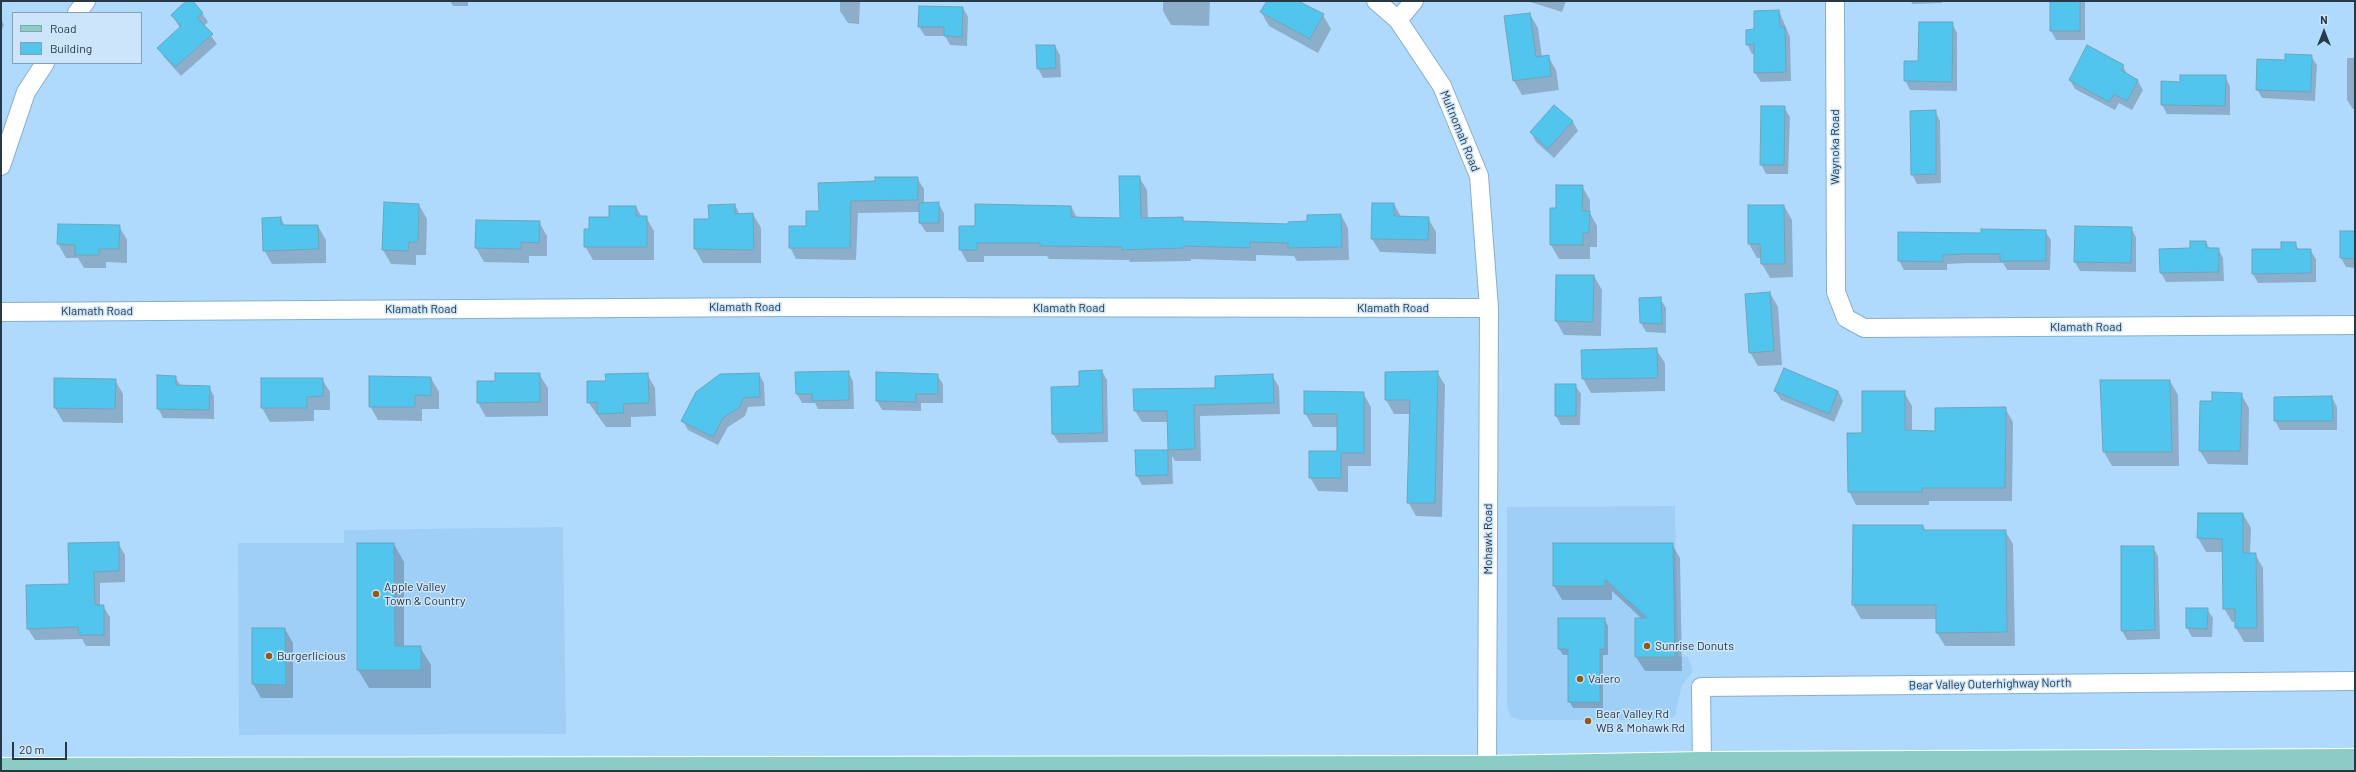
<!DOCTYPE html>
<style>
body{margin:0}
#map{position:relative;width:2356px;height:772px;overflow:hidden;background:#b0dafd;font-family:Barlow,sans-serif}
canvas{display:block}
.frame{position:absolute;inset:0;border:2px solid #273846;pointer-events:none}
.legend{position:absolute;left:12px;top:12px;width:130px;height:52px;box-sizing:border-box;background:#cce5fa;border:1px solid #8aa0b2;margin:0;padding:5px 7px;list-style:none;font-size:12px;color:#273846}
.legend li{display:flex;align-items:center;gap:8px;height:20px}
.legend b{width:20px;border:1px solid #8aa0b2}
.north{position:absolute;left:2304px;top:12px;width:40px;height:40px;-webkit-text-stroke:3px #cce5fa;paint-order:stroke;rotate:0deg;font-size:11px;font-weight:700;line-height:16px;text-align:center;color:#273846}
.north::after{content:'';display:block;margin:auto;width:14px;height:18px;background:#273846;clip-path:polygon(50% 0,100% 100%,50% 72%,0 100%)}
.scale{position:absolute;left:12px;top:742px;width:55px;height:18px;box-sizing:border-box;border:2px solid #273846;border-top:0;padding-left:5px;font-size:12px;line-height:14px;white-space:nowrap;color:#273846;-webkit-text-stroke:3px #cce5fa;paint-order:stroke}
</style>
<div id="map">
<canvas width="2356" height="772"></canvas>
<div class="frame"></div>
<ul class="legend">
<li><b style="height:5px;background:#8acdc5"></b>Road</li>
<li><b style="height:11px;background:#51c5ed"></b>Building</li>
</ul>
<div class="north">N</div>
<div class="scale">20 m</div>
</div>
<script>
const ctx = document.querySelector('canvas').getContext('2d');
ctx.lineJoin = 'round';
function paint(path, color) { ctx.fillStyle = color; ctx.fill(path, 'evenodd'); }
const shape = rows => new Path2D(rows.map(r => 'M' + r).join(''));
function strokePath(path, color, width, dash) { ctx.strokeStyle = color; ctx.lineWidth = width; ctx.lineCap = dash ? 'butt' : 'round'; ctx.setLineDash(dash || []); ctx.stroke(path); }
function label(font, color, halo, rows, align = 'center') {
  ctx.font = font + ' Barlow,sans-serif'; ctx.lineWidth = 3; ctx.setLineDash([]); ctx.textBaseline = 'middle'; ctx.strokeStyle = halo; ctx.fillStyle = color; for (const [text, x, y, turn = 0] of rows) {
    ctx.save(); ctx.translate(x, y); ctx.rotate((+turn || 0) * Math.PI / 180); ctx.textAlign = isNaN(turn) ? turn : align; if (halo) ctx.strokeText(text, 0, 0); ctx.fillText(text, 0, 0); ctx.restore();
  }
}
paint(shape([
 [1675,506,1678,656,1688,657,1693,672,1682,685,1675,716,1667,720,1520,720,1511,717,1507,708,1507,507],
 [563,527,566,734,239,735,238,543,344,543,344,530]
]), '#9fcff7');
paint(shape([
 [187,1,191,1,202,13,208,22,204,26,217,44,181,76,164,57,158,48,180,28,172,15],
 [338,1,372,1,338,2],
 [450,1,468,1,468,6,453,6],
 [665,1,680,1,680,2],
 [840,1,860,1,859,24,848,23,840,11],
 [1163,1,1210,1,1209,26,1171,25,1163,11],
 [1268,1,1296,1,1323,15,1331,29,1318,53,1269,26,1261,12],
 [1527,1,1566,1,1562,12],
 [1911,1,1942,1,1942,3,1912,4],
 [2051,1,2085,1,2085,40,2056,40,2051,31],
 [963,8,968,17,967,46,950,45,945,36,925,36,919,27],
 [1779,11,1790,37,1791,81,1761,82,1755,73,1755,54,1752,54,1747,44,1755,30],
 [1530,14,1538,28,1542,57,1548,56,1556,70,1559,90,1522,95,1514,81],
 [1,19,4,25,1,31],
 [1952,23,1957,33,1957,91,1910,90,1905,80],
 [1055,46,1060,55,1061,77,1043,78,1038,68],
 [2311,56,2317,65,2315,101,2262,98,2257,89],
 [2347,58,2355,58,2355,109,2353,109,2347,100],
 [2123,66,2128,76,2138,81,2143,90,2132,110,2119,103,2115,110,2075,89,2070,80],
 [2225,76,2230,86,2230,115,2167,114,2162,105,2181,83],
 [1555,106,1573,122,1578,131,1554,158,1536,142,1531,132],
 [1784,107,1790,117,1788,174,1766,174,1761,164],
 [1935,111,1940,121,1941,183,1917,184,1912,174],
 [1139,177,1147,190,1148,219,1182,218,1185,222,1289,225,1341,215,1348,228,1349,260,1297,261,1294,256,1256,255,1256,261,1191,259,1191,261,1130,262,1129,260,1049,259,1047,256,984,256,984,262,967,262,960,249,976,227,1071,206,1077,218,1121,219],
 [917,178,924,189,924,204,938,203,944,213,944,232,926,232,920,223,920,212,858,213,856,260,796,259,790,247,820,212,876,182],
 [1582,186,1590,200,1590,213,1597,226,1597,247,1590,247,1590,259,1559,259,1551,245,1557,209],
 [1394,204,1401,217,1428,218,1436,232,1436,254,1380,252,1372,239],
 [419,205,427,219,426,255,416,255,416,265,391,264,383,250],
 [735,205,740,215,753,214,761,228,761,263,703,263,695,249,710,220],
 [1784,206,1792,220,1793,277,1770,278,1762,264,1761,258,1757,258,1749,244],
 [636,207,642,217,646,217,654,231,654,260,593,260,585,246,590,230],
 [281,218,285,226,318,226,326,240,326,263,272,264,264,250],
 [477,221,539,222,547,236,547,256,529,256,529,263,484,262,476,248],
 [119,226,127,240,127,263,106,262,106,268,84,268,78,258,66,258,58,244],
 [2131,228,2136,237,2136,272,2080,271,2075,262],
 [2045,231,2051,240,2050,270,2007,270,2003,263,1969,263,1947,264,1947,270,1904,270,1899,261,1982,234],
 [2341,232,2355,232,2355,268,2346,267,2341,258],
 [2206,242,2210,249,2218,249,2223,258,2224,281,2166,282,2161,273,2191,249],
 [2295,243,2299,250,2310,250,2316,259,2316,282,2258,283,2253,274,2282,250],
 [1594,276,1602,290,1601,336,1564,335,1556,321],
 [1770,293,1778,307,1782,365,1758,366,1750,352],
 [1660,298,1666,308,1666,333,1646,332,1641,323],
 [1656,349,1665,363,1665,391,1591,393,1583,379],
 [1102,371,1107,380,1108,442,1059,443,1053,434,1080,387],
 [848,372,853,381,854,409,818,409,815,403,802,403,797,394,796,373],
 [1437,372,1445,385,1442,517,1416,516,1408,502,1411,414,1394,414,1386,400],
 [539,374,548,388,548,416,486,417,478,403,496,382],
 [647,374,655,388,656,416,631,417,631,427,606,427,588,402],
 [759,374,764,383,765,406,748,407,745,416,728,427,718,445,688,430,682,420],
 [937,375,943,384,943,403,921,403,921,411,882,410,877,401],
 [1272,375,1279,387,1280,414,1200,416,1201,461,1175,461,1172,456,1173,484,1142,485,1137,476,1136,451,1169,451,1168,422,1142,422,1135,411],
 [175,377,181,386,209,387,214,396,214,419,163,418,158,408],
 [431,378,439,392,439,409,422,409,422,421,378,420,370,406],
 [262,379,322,379,330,392,330,410,314,410,314,421,270,422,262,408],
 [115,380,123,394,123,423,63,422,55,408],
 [2101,381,2170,381,2178,395,2179,466,2112,466,2104,452],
 [1556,385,1575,385,1581,394,1580,425,1561,425,1556,416],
 [1775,391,1838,391,1843,401,1834,422,1781,400],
 [1904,392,1912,406,1912,431,1936,432,2005,408,2013,422,2012,501,1929,501,1929,505,1856,505,1849,491],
 [1363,393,1371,407,1371,466,1348,466,1348,492,1318,491,1310,477,1338,452,1338,427,1313,427,1305,413],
 [2241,394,2249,408,2248,465,2208,464,2200,451,2213,402],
 [2332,397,2337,407,2337,430,2280,430,2275,421,2275,398],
 [2243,514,2251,528,2250,554,2255,554,2263,568,2264,642,2244,642,2236,628,2236,622,2232,622,2224,608,2224,552,2206,552,2198,538],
 [1923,526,1926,531,2005,531,2013,544,2015,646,1945,646,1937,633,1937,619,1861,619,1853,605],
 [118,543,125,555,125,582,100,583,100,606,103,606,110,617,110,646,86,646,82,639,35,640,28,629,70,585],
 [394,544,404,562,404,647,420,647,431,665,431,688,369,688,358,670],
 [1672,544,1680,558,1682,671,1645,671,1636,657,1636,619,1642,619,1612,591,1612,600,1562,600,1554,586],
 [2122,547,2153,547,2158,556,2160,639,2127,640,2122,631],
 [2207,609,2213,618,2212,637,2192,637,2187,628],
 [1604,619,1608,626,1608,655,1603,655,1603,708,1573,708,1569,701,1569,655,1563,655,1559,649],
 [285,629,293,643,293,698,261,698,253,684]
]), '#0003');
const building = shape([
 [186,1,193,1,203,13,197,18,213,34,175,67,157,48,181,26,171,15,186,1],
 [1267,1,1298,1,1324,14,1310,39,1260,12,1267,1],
 [2050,1,2080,1,2080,31,2050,31,2050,1],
 [919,6,963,7,962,37,944,36,944,27,918,27,919,6],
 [1779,10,1780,27,1785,27,1786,72,1754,73,1754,44,1746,45,1746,30,1754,29,1754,11,1779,10],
 [1530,13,1536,57,1549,55,1551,76,1513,81,1504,16,1530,13],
 [1919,22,1953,22,1952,82,1904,81,1904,61,1918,61,1919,22],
 [1036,45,1055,45,1056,68,1037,69,1036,45],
 [2087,45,2124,65,2121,70,2138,80,2127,101,2114,94,2109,102,2069,80,2087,45],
 [2285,54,2312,55,2311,92,2256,90,2257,59,2285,60,2285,54],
 [2180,75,2226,75,2225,106,2161,105,2161,81,2180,82,2180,75],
 [1554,105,1573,121,1548,149,1530,132,1554,105],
 [1761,106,1785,106,1784,165,1760,165,1761,106],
 [1936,110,1936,174,1911,175,1910,111,1936,110],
 [1119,176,1140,176,1141,218,1183,217,1183,221,1288,224,1288,222,1307,221,1307,215,1341,214,1342,247,1288,248,1288,243,1250,242,1250,248,1184,246,1184,248,1122,250,1122,247,1040,246,1040,243,977,243,977,250,959,250,959,226,975,226,975,204,1071,206,1071,217,1120,218,1119,176],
 [875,177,918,177,918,200,851,201,850,248,789,248,789,226,806,226,806,211,819,211,818,183,875,181,875,177],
 [1556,185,1583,185,1582,211,1590,211,1589,233,1583,233,1583,245,1550,245,1550,208,1556,208,1556,185],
 [384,202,419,204,418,242,409,242,408,251,382,250,384,202],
 [939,202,939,223,919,223,919,203,939,202],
 [1372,203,1394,203,1394,216,1429,217,1428,240,1371,239,1372,203],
 [735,204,735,214,753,213,754,250,694,249,694,219,709,219,708,205,735,204],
 [1748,205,1784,205,1785,264,1761,264,1760,244,1748,244,1748,205],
 [609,206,636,206,636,216,647,216,647,247,584,247,584,229,589,229,589,217,609,217,609,206],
 [281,217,281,225,318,225,319,249,263,251,262,218,281,217],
 [476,220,540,221,539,243,521,242,521,249,475,248,476,220],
 [58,224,120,225,119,249,99,249,99,255,75,255,75,245,57,244,58,224],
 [2075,226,2132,227,2131,263,2074,262,2075,226],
 [1981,229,2046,230,2046,261,2000,261,2000,254,1963,254,1943,255,1943,262,1898,261,1898,232,1981,233,1981,229],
 [2340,231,2355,231,2355,259,2340,258,2340,231],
 [2190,241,2206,241,2206,248,2219,248,2219,272,2160,273,2159,249,2190,248,2190,241],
 [2281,242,2296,242,2296,249,2311,249,2311,273,2252,274,2252,249,2281,249,2281,242],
 [1556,275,1594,275,1593,322,1555,321,1556,275],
 [1770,292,1774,351,1749,353,1745,294,1770,292],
 [1661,297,1662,324,1640,323,1639,298,1661,297],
 [1657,348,1658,378,1582,379,1581,350,1657,348],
 [1784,368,1838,391,1829,414,1774,391,1784,368],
 [1102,370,1103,433,1052,434,1051,387,1079,386,1079,371,1102,370],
 [849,371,849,400,812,401,812,394,796,394,795,372,849,371],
 [1438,371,1435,503,1407,503,1410,400,1385,400,1385,372,1438,371],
 [876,372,938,374,938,394,916,394,916,402,876,401,876,372],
 [495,373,540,373,540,402,477,403,477,381,495,381,495,373],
 [648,373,649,403,623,404,624,413,597,414,597,402,587,403,587,381,606,381,605,374,648,373],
 [759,373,760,397,743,398,740,407,723,418,713,437,681,421,696,392,720,374,759,373],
 [1273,374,1274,403,1194,405,1195,449,1168,450,1167,411,1134,411,1133,389,1215,388,1215,376,1273,374],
 [157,375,176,376,176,385,210,386,209,410,157,409,157,375],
 [369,376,431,377,431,396,415,395,415,407,369,407,369,376],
 [54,378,116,379,115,409,54,408,54,378],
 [261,378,323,378,323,396,307,397,307,408,261,408,261,378],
 [2100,380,2170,380,2172,452,2103,452,2100,380],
 [1555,384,1576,384,1576,416,1555,416,1555,384],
 [1304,391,1364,392,1364,453,1341,453,1341,478,1309,478,1309,451,1337,451,1337,414,1304,414,1304,391],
 [1862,391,1905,391,1905,430,1935,431,1935,408,2006,407,2005,488,1922,488,1922,492,1848,492,1847,433,1862,433,1862,391],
 [2212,392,2242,393,2240,451,2199,451,2200,401,2212,401,2212,392],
 [2332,396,2333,421,2274,421,2274,397,2332,396],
 [1135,450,1168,450,1168,475,1136,476,1135,450],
 [2198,513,2243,513,2243,553,2256,553,2257,628,2235,628,2235,609,2223,609,2222,539,2197,538,2198,513],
 [1853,525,1923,525,1923,530,2006,530,2007,632,1936,633,1936,605,1852,605,1853,525],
 [119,542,119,571,94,572,95,605,104,605,104,635,79,635,78,627,27,629,26,585,69,584,68,543,119,542],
 [357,543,394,543,395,646,421,646,421,670,357,670,357,543],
 [1553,543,1673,543,1675,657,1635,657,1635,618,1647,618,1605,579,1605,586,1553,586,1553,543],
 [2121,546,2154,546,2155,630,2121,631,2121,546],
 [2186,608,2208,608,2207,629,2186,628,2186,608],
 [1558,618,1605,618,1605,649,1600,649,1600,702,1568,702,1568,649,1558,649,1558,618],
 [252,628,285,628,286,685,252,684,252,628]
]);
paint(building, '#51c5ed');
strokePath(building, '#6da5ba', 1);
const minor = shape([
 [1376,1,1398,20,1442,86,1479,176,1489,308,1487,771],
 [1835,1,1836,292,1846,318,1864,328,2355,325],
 [77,13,86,1],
 [1398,20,1414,1],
 [1,166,26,92,45,63],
 [1,312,783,307,1489,308],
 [1702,763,1701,687,2355,681]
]);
const primary = shape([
 [1,769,1487,767,1702,763,2355,760]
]);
strokePath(minor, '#86aed0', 20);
strokePath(primary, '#fff', 24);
strokePath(minor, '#fff', 18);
strokePath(primary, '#8acdc5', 22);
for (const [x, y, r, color] of [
 [376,594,4,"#935915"],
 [1647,646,4,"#935915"],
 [269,656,4,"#935915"],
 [1580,679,4,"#935915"],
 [1588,721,4,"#935915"]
]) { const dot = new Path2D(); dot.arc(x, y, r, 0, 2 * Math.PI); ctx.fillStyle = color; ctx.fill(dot); strokePath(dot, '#cce5fa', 1.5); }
label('12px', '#273846', '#cce5fa', [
 ["Multnomah Road",1460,131,68],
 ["Waynoka Road",1835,147,-90],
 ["Klamath Road",745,307],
 ["Klamath Road",1069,308],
 ["Klamath Road",1393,308],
 ["Klamath Road",421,309],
 ["Klamath Road",97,311],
 ["Klamath Road",2086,327],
 ["Mohawk Road",1488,539,-90],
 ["Bear Valley Outerhighway North",1990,684,-1]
]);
label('12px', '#273846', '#cce5fa', [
 ["Apple Valley",384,587],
 ["Town & Country",384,601],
 ["Sunrise Donuts",1655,646],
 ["Burgerlicious",277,656],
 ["Valero",1588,679],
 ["Bear Valley Rd",1596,714],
 ["WB & Mohawk Rd",1596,728]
], 'left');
</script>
